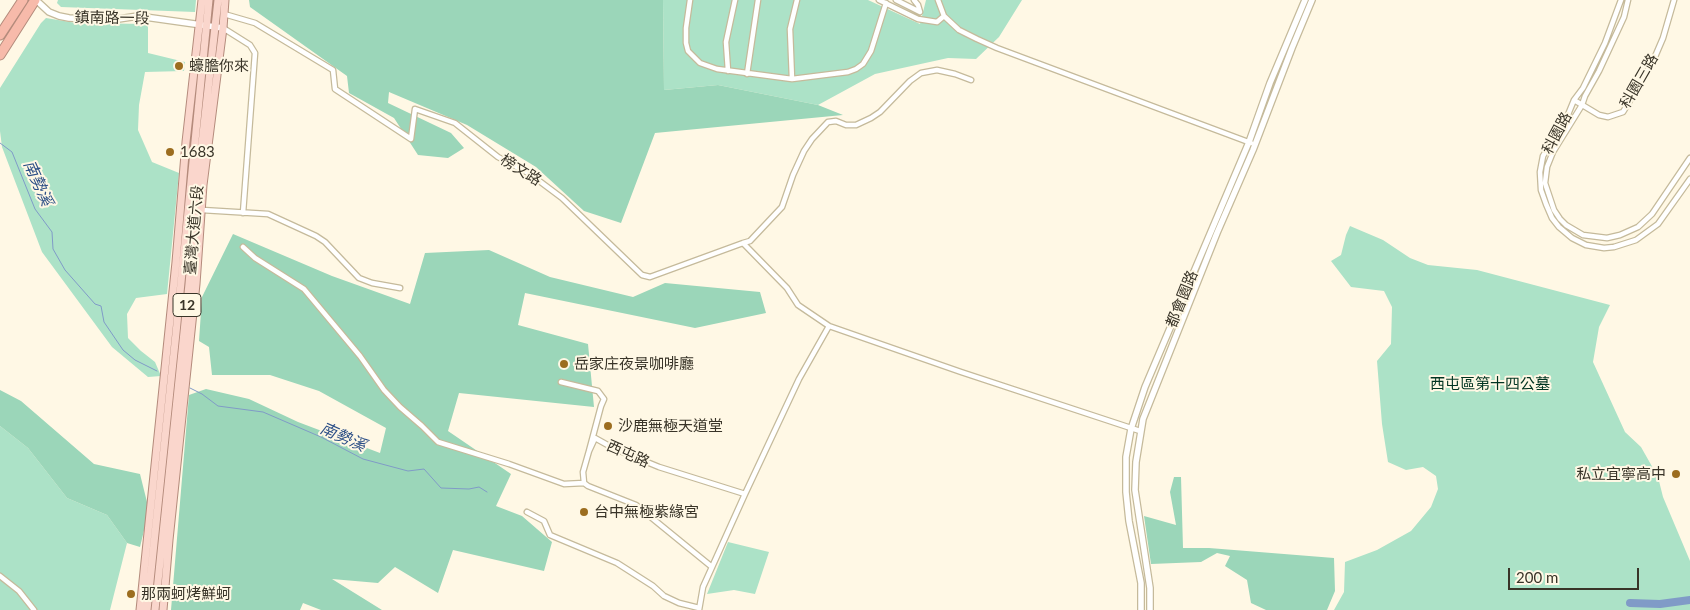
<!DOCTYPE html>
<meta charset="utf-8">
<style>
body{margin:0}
#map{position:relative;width:1690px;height:610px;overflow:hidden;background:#fff8e5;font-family:Lato,sans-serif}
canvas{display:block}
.scale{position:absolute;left:1508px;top:568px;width:131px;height:22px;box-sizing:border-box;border:2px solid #393428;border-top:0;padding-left:6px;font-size:15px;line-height:18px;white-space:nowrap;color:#393428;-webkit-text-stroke:4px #fff8e5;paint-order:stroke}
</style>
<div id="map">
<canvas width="1690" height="610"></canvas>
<div class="scale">200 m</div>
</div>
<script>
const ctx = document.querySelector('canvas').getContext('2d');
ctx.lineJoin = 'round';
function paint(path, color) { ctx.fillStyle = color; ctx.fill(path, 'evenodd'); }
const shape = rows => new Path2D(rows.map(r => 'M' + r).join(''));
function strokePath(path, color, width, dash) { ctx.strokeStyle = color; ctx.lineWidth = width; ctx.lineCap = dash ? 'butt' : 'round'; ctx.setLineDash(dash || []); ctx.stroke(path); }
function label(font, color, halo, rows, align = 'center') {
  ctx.font = font + ' Lato,"Noto Sans TC",sans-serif'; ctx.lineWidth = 4; ctx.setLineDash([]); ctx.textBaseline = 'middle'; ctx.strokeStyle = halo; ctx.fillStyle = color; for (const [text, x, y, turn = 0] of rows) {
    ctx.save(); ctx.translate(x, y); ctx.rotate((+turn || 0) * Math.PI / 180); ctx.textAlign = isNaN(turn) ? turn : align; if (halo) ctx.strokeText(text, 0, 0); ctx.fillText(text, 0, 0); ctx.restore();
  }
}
paint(shape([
 [58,0,196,0,195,12,61,7,57,3],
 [663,0,868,0,920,24,926,0,1022,0,999,37,976,59,948,58,875,74,818,105,718,85,664,90],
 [46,18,76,23,148,24,148,53,185,62,184,71,145,72,139,105,138,130,152,162,179,173,167,294,136,298,127,314,128,338,141,351,155,362,161,376,148,377,112,347,42,252,2,147,0,131,0,88,41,23],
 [1350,226,1383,240,1410,258,1428,265,1477,270,1610,305,1599,327,1593,362,1625,432,1641,447,1658,477,1663,497,1690,561,1690,610,1334,610,1344,592,1345,562,1377,550,1411,531,1431,507,1438,489,1436,476,1423,467,1406,470,1388,462,1382,424,1377,361,1391,344,1392,307,1384,291,1351,287,1331,261,1341,255,1346,235],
 [0,426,28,448,67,498,107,515,127,543,110,610,0,610],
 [728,542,769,552,755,594,734,590,707,594]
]), '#ace2c7');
paint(shape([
 [249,0,663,0,664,90,718,85,818,105,843,115,655,133,621,223,584,211,536,167,467,125,389,92,388,103,451,133,464,148,448,158,418,155,394,118,349,93,347,76,250,7],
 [233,234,332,276,410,304,425,253,489,250,550,277,633,297,665,283,760,292,766,313,695,328,525,293,518,325,588,344,594,407,459,393,448,431,511,474,496,506,522,516,552,542,544,571,453,550,438,593,395,567,378,583,332,579,382,610,321,610,303,603,300,610,171,610,189,395,206,389,249,399,298,422,380,453,386,428,319,391,270,375,212,375,209,347,199,341,202,297],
 [0,390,21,401,94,464,140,474,149,510,140,547,127,543,107,515,67,498,28,448,0,426],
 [1174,477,1181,477,1183,548,1209,548,1334,558,1335,591,1327,610,1266,610,1251,603,1247,580,1225,566,1230,556,1217,553,1201,562,1151,564,1144,516,1176,525,1170,492]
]), '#9bd6b9');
strokePath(shape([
 [0,143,12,152,35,209,52,232,53,249,65,270,95,304,101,306,104,322,123,350,135,360,157,371],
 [190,388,202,394,218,406,263,412,321,437,363,459,408,471,424,469,441,488,469,489,479,487,487,492]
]), '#809bc7', 1);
strokePath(shape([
 [1630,603,1660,604,1690,600]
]), '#809bc7', 8);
const minor = shape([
 [690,0,686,28,686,43,688,51,700,63,717,69,792,79,848,72,856,69,863,64,871,51,886,3],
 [879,0,918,19,937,22,944,16],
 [896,0,920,12,918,5,914,0],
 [938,0,944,16,959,30,977,39,997,48,1251,143],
 [1621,0,1605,43,1583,88,1574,100,1567,117,1543,156,1540,172,1541,190,1546,204,1552,218,1559,227,1572,238,1586,245,1604,248,1614,247,1636,240,1658,224,1690,179],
 [1628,0,1624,17,1599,71,1585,96,1582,105,1553,152,1547,167,1545,183,1554,210,1560,219,1566,225,1583,235,1607,238,1620,235,1638,227,1652,214,1690,158],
 [224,14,255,23,333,70,335,89,411,139,415,109,455,123,498,157,530,174,562,198,642,275,650,277,743,243,787,288,798,305,829,326],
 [223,28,250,45,255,53,243,213],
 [728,71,726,42,735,0],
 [747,74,758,0],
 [792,79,790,29,797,0],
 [1574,100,1599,115,1608,117,1623,112,1637,89,1654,59,1663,38,1674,0],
 [202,210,268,214,316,236,325,242,359,278,372,283,400,288],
 [743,243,750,241,782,207,793,175,804,151,812,139,828,122,836,121,846,125,856,125,871,118,880,112,910,81,921,73,937,70,955,74,971,80],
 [243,247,255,258,304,289,360,356,384,390,400,407,422,426,438,442,509,464,564,484,584,483,588,486,636,505,712,567],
 [561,382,598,391,604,399,601,406,589,451,595,438,613,448,659,467,745,494],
 [584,483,583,472,589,451],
 [527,512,544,521,550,535,617,563,653,586,664,596,679,603,699,608],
 [0,576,19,591,34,610],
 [699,610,703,587,745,494,799,379,829,326,961,372,1140,431]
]);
const tertiary = shape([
 [36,0,49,12,59,16,69,18,112,20,138,16,223,28],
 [1141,610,1141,583,1129,521,1126,492,1126,457,1131,429,1145,387,1249,142,1270,83,1305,0],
 [1150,610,1150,588,1135,490,1136,462,1143,419,1217,233,1253,150,1292,48,1312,0]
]);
const primary = shape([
 [140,610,176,262,186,142,202,0],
 [147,610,176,333,209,0],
 [155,610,189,284,199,170,218,0],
 [163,610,169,540,196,284,203,185,223,28,225,0]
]);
const motorway = shape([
 [0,35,23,0],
 [0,55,35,0]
]);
strokePath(minor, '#c5ba9b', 7);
strokePath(tertiary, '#c5ba9b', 8);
strokePath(primary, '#b48b7c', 9);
strokePath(motorway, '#b48b7c', 11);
strokePath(minor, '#fff', 4.5);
strokePath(tertiary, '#fff', 5.5);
strokePath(primary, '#fad6cc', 7);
strokePath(motorway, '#f7baaa', 9);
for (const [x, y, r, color] of [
 [179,66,5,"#9c6d1f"],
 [170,152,5,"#9c6d1f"],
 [564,364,5,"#9c6d1f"],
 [608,426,5,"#9c6d1f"],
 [1676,474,5,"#9c6d1f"],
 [584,512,5,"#9c6d1f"],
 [131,594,5,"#9c6d1f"]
]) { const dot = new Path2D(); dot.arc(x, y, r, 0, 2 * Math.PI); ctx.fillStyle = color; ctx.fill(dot); strokePath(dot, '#fff8e5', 2); }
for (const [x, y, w] of [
 [187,305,28]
]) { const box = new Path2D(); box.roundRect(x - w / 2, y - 11.5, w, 23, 4); ctx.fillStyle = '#fff8e5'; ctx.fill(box); strokePath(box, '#393428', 1); }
label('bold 14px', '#393428', null, [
 ["12",187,305]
]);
label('15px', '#393428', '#fff8e5', [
 ["鎮南路一段",112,18,1],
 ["科園三路",1639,81,-60],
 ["科園路",1557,133,-62],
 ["榜文路",521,170,32],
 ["臺灣大道六段",194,230,-85],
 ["都會園路",1182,299,-68],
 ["西屯路",628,454,24]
]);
label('15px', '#393428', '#fff8e5', [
 ["蠔膽你來",189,66],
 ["1683",180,152],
 ["岳家庄夜景咖啡廳",574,364],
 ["沙鹿無極天道堂",618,426],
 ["私立宜寧高中",1666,474,"right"],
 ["台中無極紫緣宮",594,512],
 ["那兩蚵烤鮮蚵",141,594]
], 'left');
label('15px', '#013421', '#fff8e5', [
 ["西屯區第十四公墓",1490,384]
]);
label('italic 16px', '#2c4f87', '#fff8e5', [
 ["南勢溪",38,183,66],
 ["南勢溪",343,437,24]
]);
</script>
